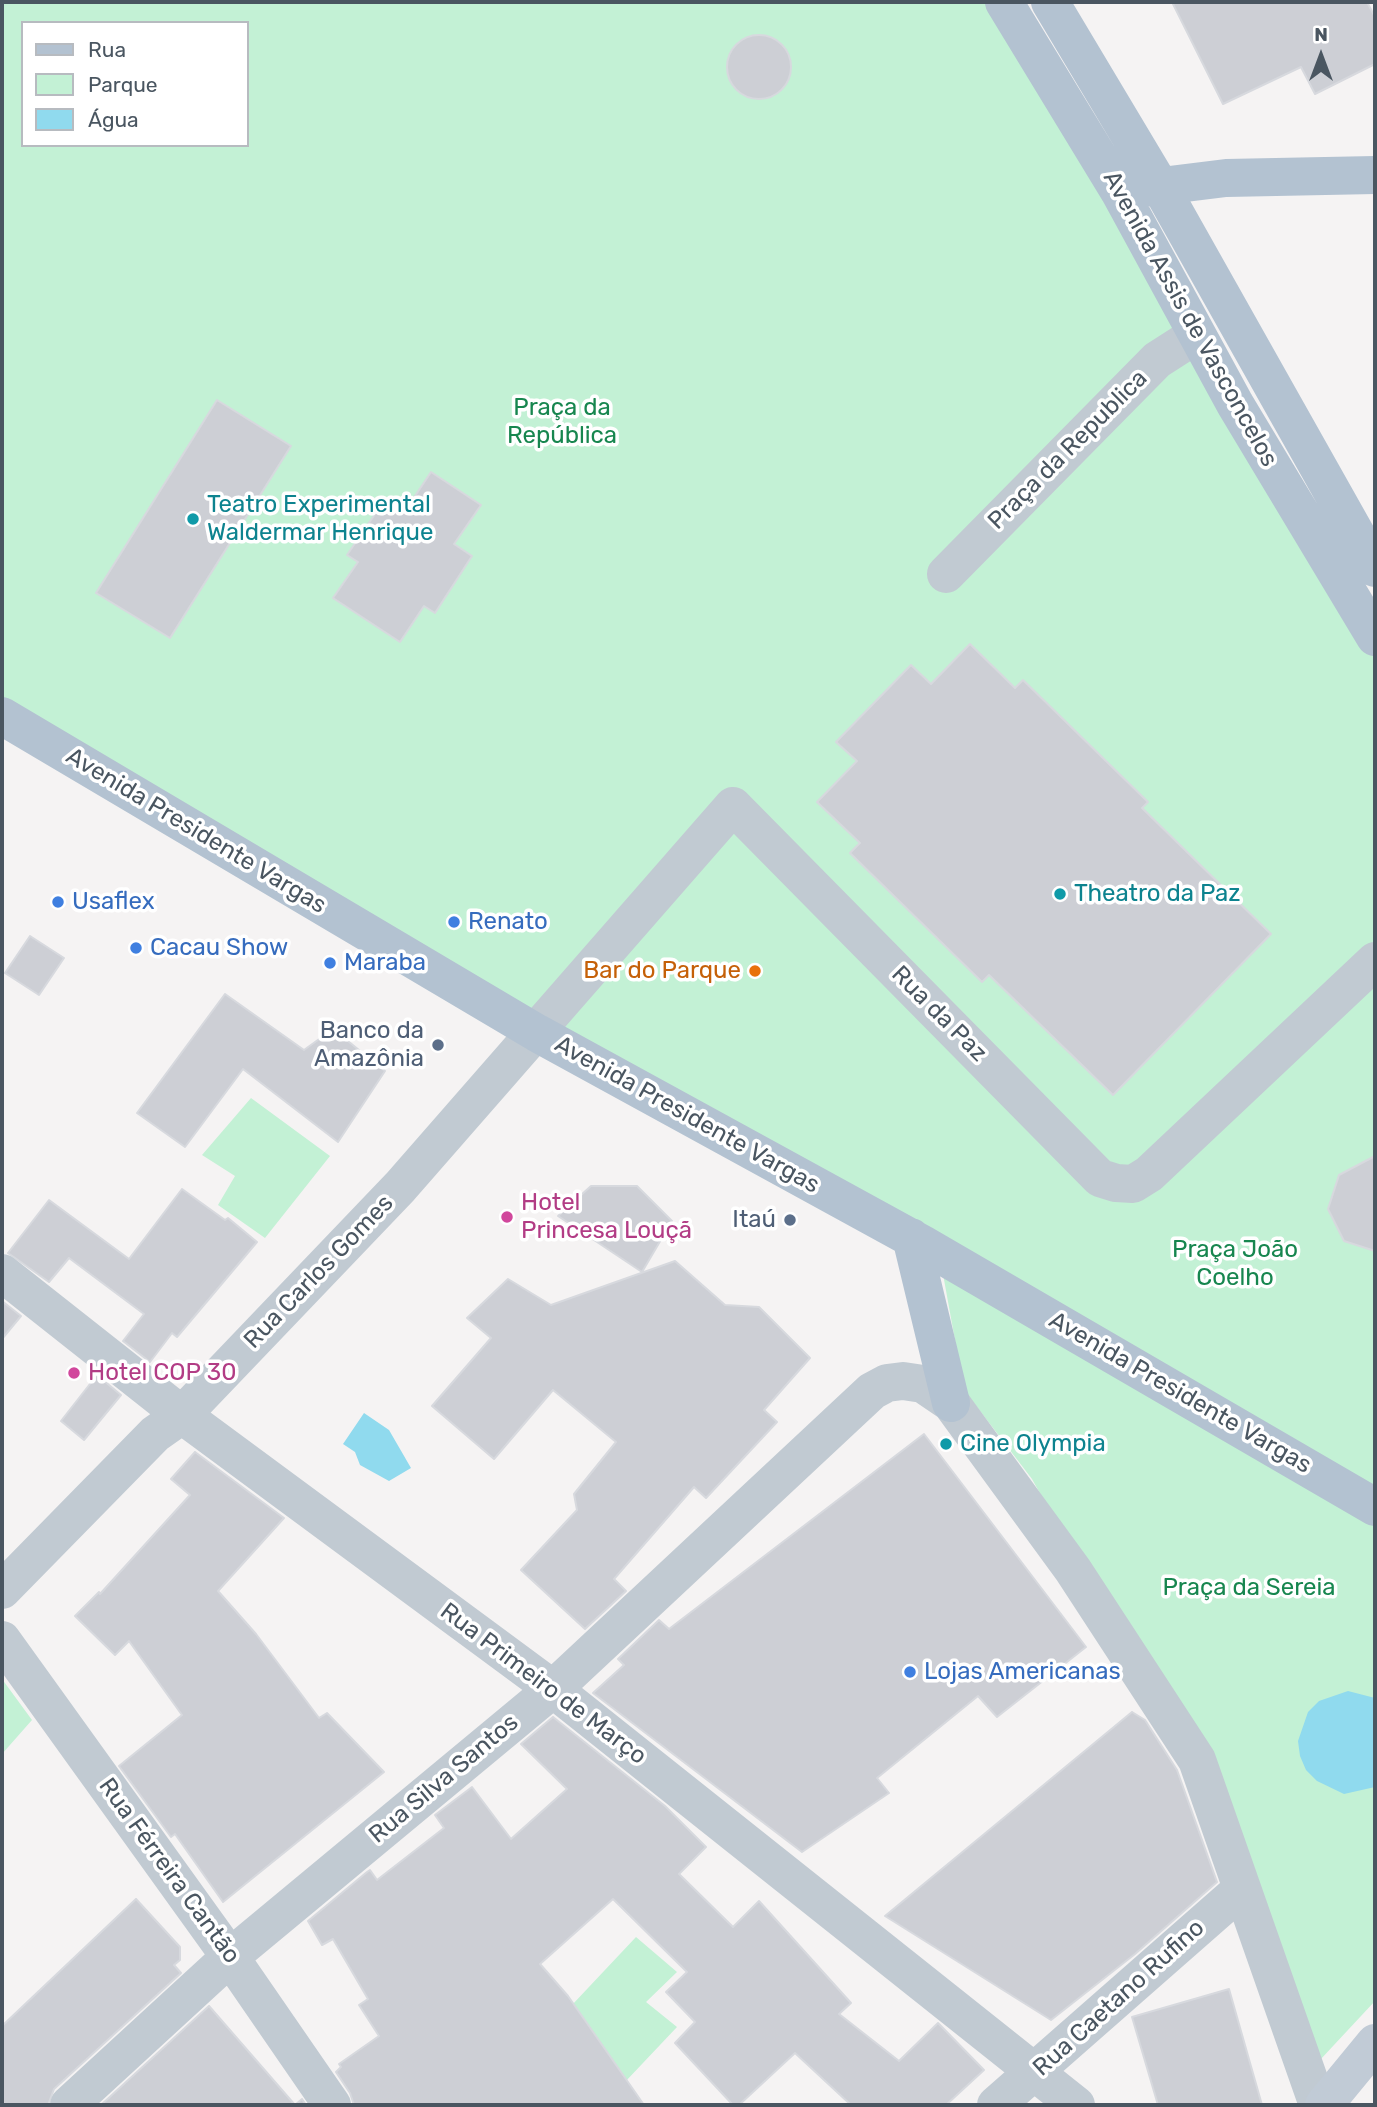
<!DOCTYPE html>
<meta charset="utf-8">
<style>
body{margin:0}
#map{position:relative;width:1377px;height:2107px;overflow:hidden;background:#f5f3f3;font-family:Rubik,sans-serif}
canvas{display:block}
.frame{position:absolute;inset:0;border:4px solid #4a5661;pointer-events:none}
.legend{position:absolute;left:21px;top:21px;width:228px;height:126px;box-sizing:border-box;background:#fff;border:2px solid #b7bbc0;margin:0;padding:9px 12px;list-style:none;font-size:21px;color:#4a5661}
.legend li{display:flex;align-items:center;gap:14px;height:35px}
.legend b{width:35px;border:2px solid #b7bbc0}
.north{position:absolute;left:1286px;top:21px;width:70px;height:70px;-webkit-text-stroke:5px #fff;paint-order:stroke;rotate:0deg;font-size:19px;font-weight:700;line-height:28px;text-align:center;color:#4a5661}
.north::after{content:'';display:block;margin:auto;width:24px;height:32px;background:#4a5661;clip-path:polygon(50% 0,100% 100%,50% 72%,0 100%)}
</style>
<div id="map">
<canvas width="1377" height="2107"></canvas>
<div class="frame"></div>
<ul class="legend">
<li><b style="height:9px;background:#b3c2d1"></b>Rua</li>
<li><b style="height:19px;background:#c3f1d5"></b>Parque</li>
<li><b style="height:19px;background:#90daee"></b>Água</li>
</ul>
<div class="north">N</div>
</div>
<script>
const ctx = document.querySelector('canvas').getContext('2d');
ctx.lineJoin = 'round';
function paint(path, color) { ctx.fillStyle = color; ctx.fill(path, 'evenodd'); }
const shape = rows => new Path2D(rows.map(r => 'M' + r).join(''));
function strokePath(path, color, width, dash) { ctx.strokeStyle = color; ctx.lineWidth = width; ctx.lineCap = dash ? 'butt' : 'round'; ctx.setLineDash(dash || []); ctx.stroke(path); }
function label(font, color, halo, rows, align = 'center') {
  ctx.font = font + ' Rubik,sans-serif'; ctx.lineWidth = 7; ctx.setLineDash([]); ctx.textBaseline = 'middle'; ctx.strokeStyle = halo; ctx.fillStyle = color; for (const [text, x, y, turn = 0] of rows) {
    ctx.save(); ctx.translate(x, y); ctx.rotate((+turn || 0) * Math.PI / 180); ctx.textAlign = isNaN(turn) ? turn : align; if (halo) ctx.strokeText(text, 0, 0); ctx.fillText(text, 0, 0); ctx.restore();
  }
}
paint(shape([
 [2,2,1004,2,1375,637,1375,1507,2,716],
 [23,23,247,23,247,145,23,145],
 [251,1098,330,1156,265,1238,218,1205,235,1176,202,1155],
 [943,1274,1375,1514,1375,2001,1320,2060,1255,1880,1032,1479,964,1390],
 [2,1679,32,1720,2,1754],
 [636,1937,677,1972,646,2002,677,2027,608,2100,572,2005]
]), '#c3f1d5');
paint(shape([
 [364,1413,389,1430,411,1468,389,1481,360,1465,355,1452,343,1444],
 [1348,1691,1375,1698,1375,1787,1344,1794,1317,1781,1306,1770,1300,1756,1298,1741,1308,1712,1319,1701]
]), '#90daee');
const building = shape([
 [1172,2,1367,2,1375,17,1375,64,1315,94,1301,67,1223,104,1172,2],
 '727 67a32 32 0 1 1 64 0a32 32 0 1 1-64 0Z',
 [217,400,291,446,170,638,96,593,217,400],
 [431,472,481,505,454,544,472,556,435,613,424,606,400,642,333,598,358,562,347,555,386,498,405,511,431,472],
 [970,644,1015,688,1023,680,1148,802,1142,808,1271,934,1113,1095,989,975,982,982,850,853,860,843,817,802,857,761,836,742,911,665,931,684,970,644],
 [30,936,64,958,39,995,5,973,30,936],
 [225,994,304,1050,333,1029,385,1071,338,1142,243,1069,185,1147,137,1113,225,994],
 [1375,1156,1375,1251,1344,1241,1328,1209,1339,1175,1375,1156],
 [591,1186,637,1186,672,1221,642,1272,558,1216,591,1186],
 [182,1189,225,1220,228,1218,257,1242,177,1337,172,1333,150,1362,123,1341,144,1314,69,1258,49,1282,8,1253,49,1200,129,1259,182,1189],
 [675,1261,725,1305,759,1307,810,1358,764,1410,777,1422,706,1498,694,1487,614,1579,626,1591,585,1629,521,1570,577,1510,574,1494,616,1442,553,1390,494,1459,432,1406,491,1338,467,1318,508,1279,551,1305,675,1261],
 [2,1301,21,1316,2,1339,2,1301],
 [97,1375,121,1395,84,1440,61,1421,97,1375],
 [924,1434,1086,1647,997,1717,978,1696,877,1778,889,1793,802,1852,593,1693,624,1665,618,1659,659,1620,669,1629,924,1434],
 [195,1452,284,1518,218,1591,256,1634,319,1718,327,1713,384,1772,223,1902,175,1834,171,1837,119,1766,182,1715,129,1641,115,1655,75,1616,99,1592,100,1594,190,1495,171,1479,195,1452],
 [1132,1712,1145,1720,1177,1770,1217,1882,1135,1954,1051,2020,885,1916,1132,1712],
 [553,1717,665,1806,706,1847,679,1874,733,1927,759,1901,851,2003,839,2014,899,2061,938,2023,984,2070,946,2105,851,2105,795,2053,739,2105,733,2105,675,2043,695,2022,666,1992,687,1972,613,1899,540,1964,568,1996,644,2105,354,2105,350,2093,336,2072,341,2067,339,2064,379,2036,359,2005,368,1999,333,1939,322,1945,308,1921,367,1872,370,1870,377,1880,444,1828,435,1815,472,1787,511,1839,567,1789,521,1744,553,1717],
 [136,1899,180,1947,180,1960,174,1965,181,1973,54,2089,48,2105,2,2105,2,2026,136,1899],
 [1229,1989,1262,2105,1158,2105,1132,2017,1229,1989],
 [209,2006,295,2105,302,2099,306,2105,101,2105,209,2006]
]);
paint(building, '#cdcfd5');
strokePath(building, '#d7d9de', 2);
strokePath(shape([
 [946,574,1157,360,1196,335],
 [2,1273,182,1415,553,1689,1076,2105],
 [2,1590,155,1434,182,1415,400,1187,733,806,1100,1178,1116,1183,1133,1184,1149,1174,1375,961],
 [2,1640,230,1957,332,2105],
 [69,2105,230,1957,553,1689,872,1391,887,1383,903,1381,923,1384,951,1403,1073,1570,1197,1760,1318,2105],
 [996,2105,1242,1889]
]), '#c1cad2', 38);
strokePath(shape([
 [1324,2105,1375,2043]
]), '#c1cbd6', 38);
strokePath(shape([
 [1004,2,1119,191,1235,404,1375,637],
 [1050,2,1160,186,1375,568],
 [1137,189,1226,178,1375,175],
 [2,716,537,1033,924,1245,1375,1507],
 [911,1237,951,1403]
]), '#b3c2d1', 38);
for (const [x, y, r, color] of [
 [193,519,7,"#0f9aa8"],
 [1060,894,7,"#0f9aa8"],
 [58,902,7,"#3f7fe0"],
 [454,922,7,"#3f7fe0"],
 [136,948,7,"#3f7fe0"],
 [330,963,7,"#3f7fe0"],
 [755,971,7,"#e8710a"],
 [438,1045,7,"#5c6f8a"],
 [507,1217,7,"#d1479c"],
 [790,1220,7,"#5c6f8a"],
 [74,1373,7,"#d1479c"],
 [946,1444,7,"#0f9aa8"],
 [910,1672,7,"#3f7fe0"]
]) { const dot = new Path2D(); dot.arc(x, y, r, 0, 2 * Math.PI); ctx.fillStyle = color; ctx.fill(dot); strokePath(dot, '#fff', 2.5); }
label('24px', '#4a5661', '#fff', [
 ["Avenida Assis de Vasconcelos",1190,319,61],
 ["Praça da Republica",1068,450,-45],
 ["Avenida Presidente Vargas",196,831,31],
 ["Rua da Paz",939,1014,45],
 ["Avenida Presidente Vargas",687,1115,29],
 ["Rua Carlos Gomes",319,1272,-46],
 ["Avenida Presidente Vargas",1180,1393,30],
 ["Rua Primeiro de Março",543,1684,37],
 ["Rua Silva Santos",444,1779,-40],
 ["Rua Férreira Cantão",169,1871,54],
 ["Rua Caetano Rufino",1119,1998,-42]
]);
label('24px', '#17864f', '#fff', [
 ["Praça da",562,408],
 ["República",562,436],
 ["Praça João",1235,1250],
 ["Coelho",1235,1278],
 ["Praça da Sereia",1249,1588]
]);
label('24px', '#0d838f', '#fff', [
 ["Teatro Experimental",207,505],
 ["Waldermar Henrique",207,533],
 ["Theatro da Paz",1074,894],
 ["Cine Olympia",960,1444]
], 'left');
label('24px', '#366cbe', '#fff', [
 ["Usaflex",72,902],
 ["Renato",468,922],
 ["Cacau Show",150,948],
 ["Maraba",344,963],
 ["Lojas Americanas",924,1672]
], 'left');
label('24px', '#c56008', '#fff', [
 ["Bar do Parque",741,971]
], 'right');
label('24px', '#4e5e75', '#fff', [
 ["Banco da",424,1031],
 ["Amazônia",424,1059],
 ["Itaú",776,1220]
], 'right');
label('24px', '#b23c85', '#fff', [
 ["Hotel",521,1203],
 ["Princesa Louçã",521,1231],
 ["Hotel COP 30",88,1373]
], 'left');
</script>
